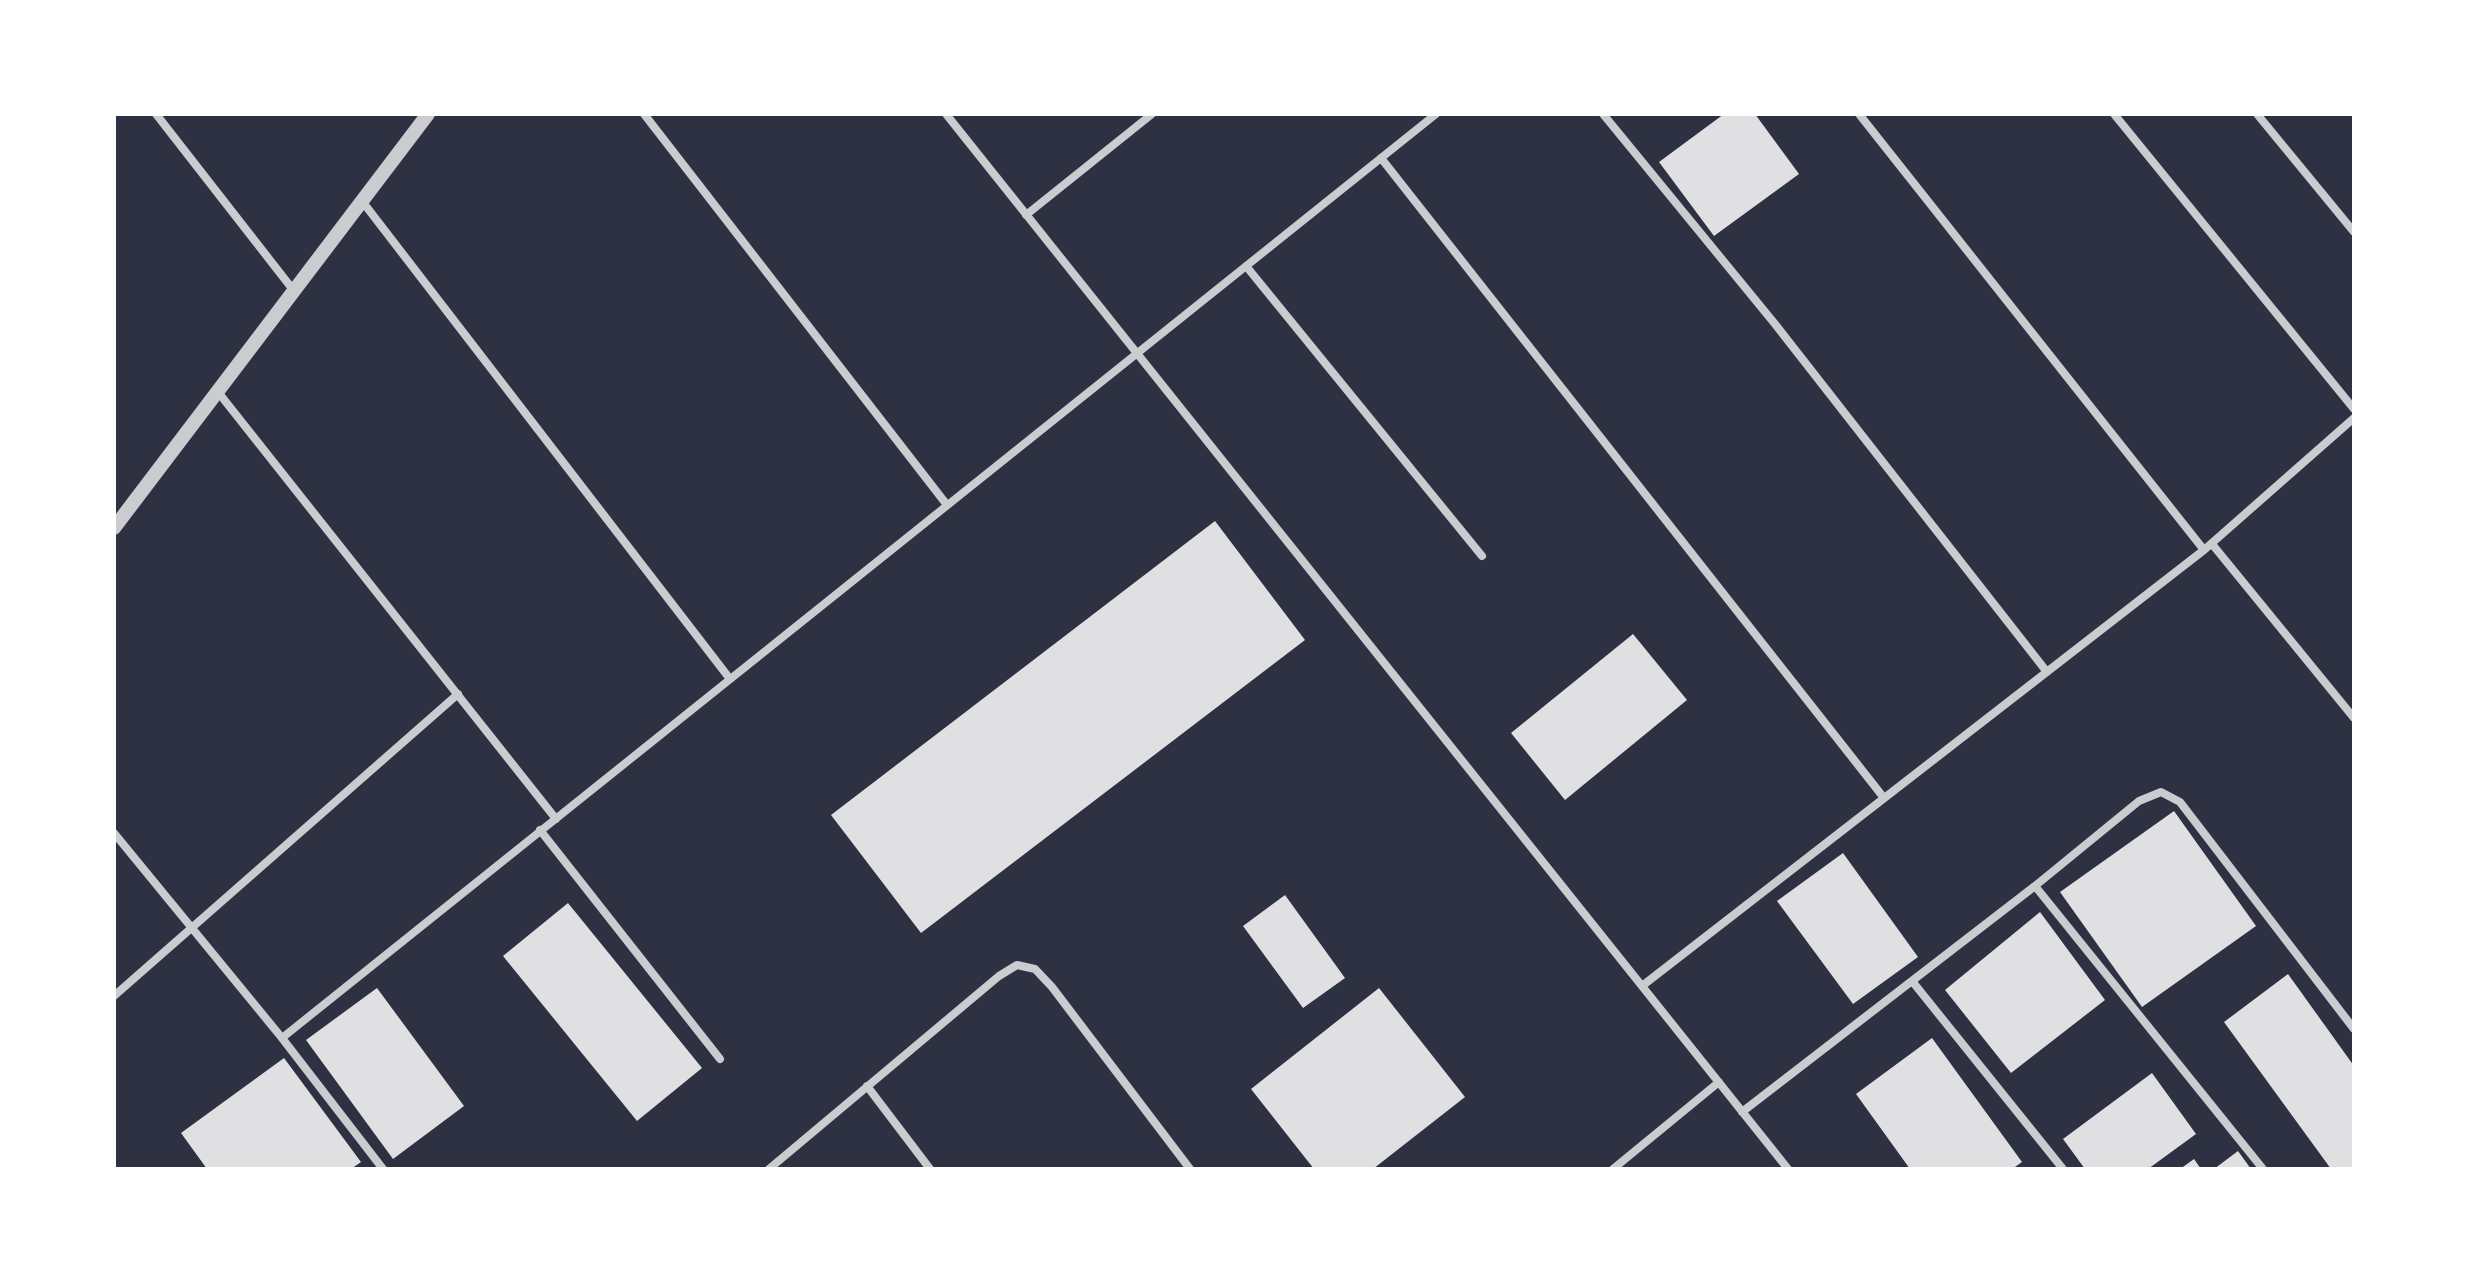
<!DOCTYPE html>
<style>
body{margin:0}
#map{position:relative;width:2468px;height:1283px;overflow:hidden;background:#2d3142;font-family:Karla,sans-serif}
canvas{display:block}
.frame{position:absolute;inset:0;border:116px solid #fff;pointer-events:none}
</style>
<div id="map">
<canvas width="2468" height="1283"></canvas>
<div class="frame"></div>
</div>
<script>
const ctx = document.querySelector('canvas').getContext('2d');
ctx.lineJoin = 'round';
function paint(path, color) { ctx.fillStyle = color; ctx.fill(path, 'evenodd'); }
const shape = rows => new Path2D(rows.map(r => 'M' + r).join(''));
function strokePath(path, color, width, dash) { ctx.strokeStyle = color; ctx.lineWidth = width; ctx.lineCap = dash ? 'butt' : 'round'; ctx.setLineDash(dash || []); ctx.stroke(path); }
paint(shape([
 [1724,114,1755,114,1799,174,1714,236,1659,162],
 [1215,521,1305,640,921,933,831,815],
 [1633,634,1687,700,1565,800,1511,733],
 [2174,811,2256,926,2142,1007,2060,892],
 [1843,853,1918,957,1853,1004,1777,901],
 [1285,895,1345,978,1303,1008,1243,926],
 [568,903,702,1068,637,1121,503,956],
 [2040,912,2105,1000,2011,1073,1945,990],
 [2288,974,2354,1066,2354,1169,2331,1169,2224,1022],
 [377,988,464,1106,393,1159,306,1040],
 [1379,988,1465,1097,1373,1169,1314,1169,1251,1089],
 [1932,1038,2022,1162,2012,1169,1910,1169,1856,1094],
 [284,1058,361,1162,351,1169,207,1169,181,1133],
 [2152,1073,2196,1134,2148,1169,2085,1169,2063,1139],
 [2238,1151,2251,1169,2214,1169],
 [2194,1159,2201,1169,2180,1169]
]), '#e0e0e3');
strokePath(shape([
 [156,114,294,291],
 [644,114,947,505],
 [946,114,1788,1169],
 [1603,114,1775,324,2047,672],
 [1859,114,2204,550],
 [2114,114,2354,409],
 [2257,114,2354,232],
 [1381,158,1884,798],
 [362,201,730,679],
 [1026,215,1152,114],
 [1246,266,1482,556],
 [218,392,556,819],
 [2212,544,2354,718],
 [540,830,720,1059],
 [114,833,282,1038,383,1169],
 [2035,886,2263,1169],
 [1912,981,2063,1169],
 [1642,986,2204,550,2354,418],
 [114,996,458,694],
 [282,1038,1436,114],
 [867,1086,930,1169],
 [1742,1112,2035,886,2139,801,2161,792,2180,802,2354,1029],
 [769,1169,999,976,1017,965,1035,969,1052,987,1190,1169],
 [1613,1169,1719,1082]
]), '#caccd0', 8);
strokePath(shape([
 [114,528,428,114]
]), '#caccd0', 14);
</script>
